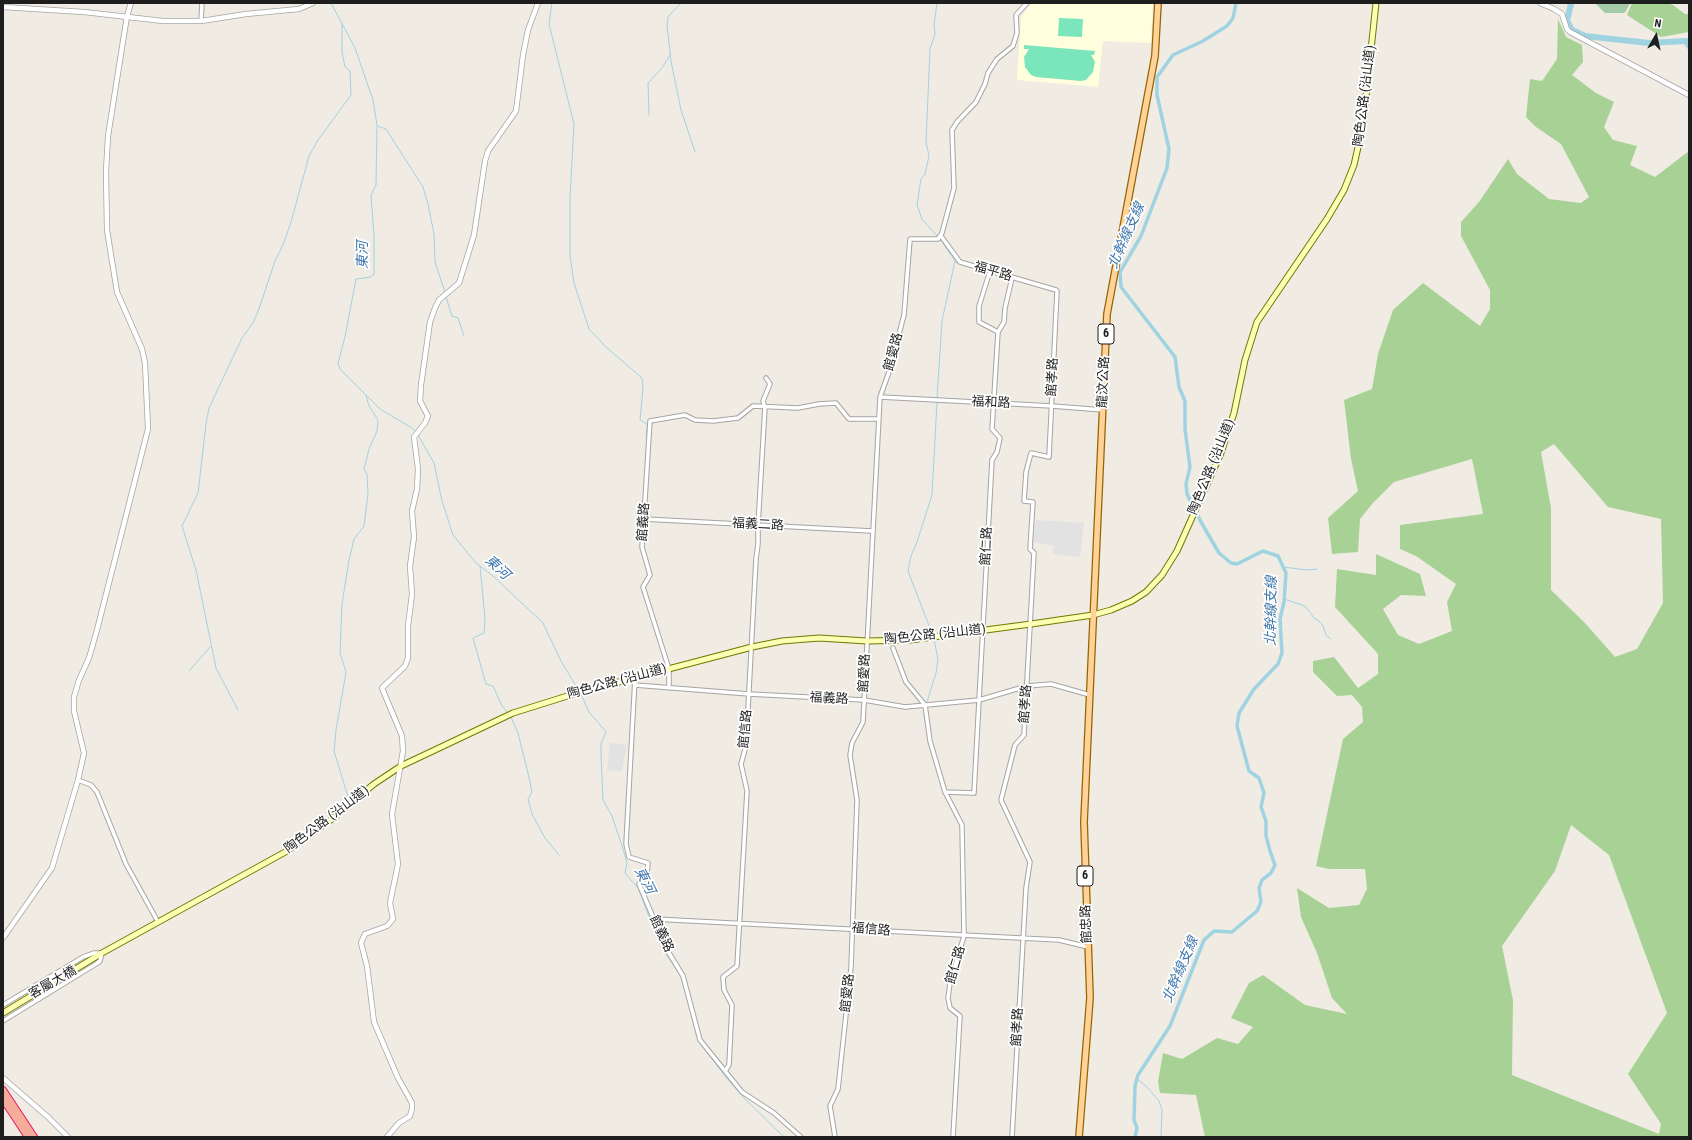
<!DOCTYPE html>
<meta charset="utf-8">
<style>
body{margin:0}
#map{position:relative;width:1692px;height:1140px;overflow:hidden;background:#f0ebe3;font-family:"Roboto Condensed",sans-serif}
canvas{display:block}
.frame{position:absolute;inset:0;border:4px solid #1e1e1e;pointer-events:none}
.north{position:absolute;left:1636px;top:16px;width:40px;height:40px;-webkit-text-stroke:3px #fff;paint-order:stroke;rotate:9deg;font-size:11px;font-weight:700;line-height:16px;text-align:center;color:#1e1e1e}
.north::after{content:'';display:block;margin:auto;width:14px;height:18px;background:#1e1e1e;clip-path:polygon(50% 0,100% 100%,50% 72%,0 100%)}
</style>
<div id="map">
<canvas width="1692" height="1140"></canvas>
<div class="frame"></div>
<div class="north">N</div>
</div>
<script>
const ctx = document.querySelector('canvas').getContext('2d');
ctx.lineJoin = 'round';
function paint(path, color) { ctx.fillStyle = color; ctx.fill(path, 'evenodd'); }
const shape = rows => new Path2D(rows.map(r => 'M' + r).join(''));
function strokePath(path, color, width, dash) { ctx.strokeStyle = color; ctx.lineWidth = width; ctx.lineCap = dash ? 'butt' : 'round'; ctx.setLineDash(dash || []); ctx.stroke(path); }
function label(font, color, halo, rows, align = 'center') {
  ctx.font = font + ' "Roboto Condensed","Noto Sans TC",sans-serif'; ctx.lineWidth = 3.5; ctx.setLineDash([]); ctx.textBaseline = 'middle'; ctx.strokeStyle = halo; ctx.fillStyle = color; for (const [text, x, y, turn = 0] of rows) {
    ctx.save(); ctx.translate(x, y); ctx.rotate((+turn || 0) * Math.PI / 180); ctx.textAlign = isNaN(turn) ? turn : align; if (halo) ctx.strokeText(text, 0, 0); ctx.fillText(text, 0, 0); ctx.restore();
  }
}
paint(shape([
 [1032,3,1153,3,1151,43,1103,41,1098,87,1017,80,1021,17]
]), '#ffd');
paint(shape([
 [1632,3,1667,3,1673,5,1685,14,1689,14,1689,32,1661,37,1627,15],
 [1558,19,1566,37,1582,45,1583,62,1572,75,1596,93,1614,102,1604,127,1613,140,1637,146,1630,165,1655,177,1689,151,1689,1137,1205,1137,1196,1095,1160,1093,1158,1082,1163,1053,1182,1059,1217,1038,1238,1044,1253,1027,1231,1018,1249,983,1263,975,1305,1005,1347,1014,1332,998,1317,953,1301,917,1297,888,1329,908,1359,905,1367,889,1365,869,1329,869,1316,866,1343,739,1363,722,1362,707,1352,695,1337,696,1313,672,1313,661,1334,657,1358,688,1378,674,1378,654,1335,607,1337,569,1376,575,1376,554,1420,574,1426,596,1401,595,1383,609,1398,635,1419,644,1452,631,1447,602,1456,584,1416,556,1400,549,1400,525,1483,514,1472,459,1394,482,1373,503,1360,519,1358,552,1332,554,1328,518,1358,491,1351,459,1344,400,1372,389,1378,354,1393,310,1423,283,1480,326,1490,309,1490,290,1461,236,1461,222,1479,202,1508,159,1517,174,1549,199,1581,203,1589,197,1561,144,1536,127,1526,117,1530,79,1542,81,1557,59],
 [1554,444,1608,507,1661,519,1663,603,1637,649,1615,657,1585,623,1551,590,1551,508,1541,452],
 [1571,825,1609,855,1667,1013,1628,1074,1661,1124,1659,1134,1512,1075,1513,1000,1502,946,1555,871]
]), '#a8d295');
paint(shape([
 [1595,3,1630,3,1626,11,1624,13,1605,13]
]), '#a3cba8');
paint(shape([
 [1059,18,1083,19,1082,37,1058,36],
 [1024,45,1095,51,1094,55,1091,55,1095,62,1093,72,1086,80,1081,81,1036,77,1031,75,1025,67,1024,57,1029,49,1024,49]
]), '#7be5bb');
paint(shape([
 [1036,520,1084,523,1080,557,1053,554,1054,546,1032,542],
 [610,743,627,745,622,771,607,770]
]), '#e2e2e2');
strokePath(shape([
 [331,3,355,48,373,100,377,125,376,185,371,195,374,236,374,274,371,277,356,279,345,337,338,363,340,369,380,409,412,428,416,432],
 [552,3,549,24,574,124,570,197,570,256,574,283,589,329,606,347,642,378,643,388,640,420,648,425,646,434],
 [681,3,668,17,667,25,671,61,681,110,695,152],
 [937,3,934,25,935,34,930,49,926,142,929,156,925,174,921,179,917,205,922,219,938,237],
 [649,115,648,83,662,68,670,55],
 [378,126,386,129,423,187,428,204,434,234,435,262,445,292],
 [955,262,985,272],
 [446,297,452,316,458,318,464,336],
 [937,398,942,321,955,261,940,239],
 [418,435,434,463,442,501,453,535,476,563,493,576,543,623,561,661,579,691],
 [480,566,485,618,484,633,473,638,486,684,493,686,502,706,508,713],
 [1283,567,1307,570,1317,569],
 [1284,599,1305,606,1315,619,1319,621,1323,626,1326,635,1331,639],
 [933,636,908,571,911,556,917,542,932,495,937,402],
 [189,671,210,647],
 [581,694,589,712,606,732,601,744,601,754,603,800,612,816,623,849,627,863,625,873,638,888,657,937,666,954,682,978],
 [927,702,936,673,938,659,934,639],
 [238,710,216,668,196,570,182,526,198,493,206,424,209,408,242,338,253,323,259,309,275,261,283,245,291,222,309,156,318,140,351,95,350,71,345,67,342,52,342,23],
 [511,717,518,733,528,773,532,792,528,799,532,814,545,838,559,855],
 [349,800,334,751,336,730,346,672,340,653,342,604,349,560,354,539,364,526,368,494,367,475,364,469,369,449,377,431,378,420,369,406,366,396],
 [684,985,698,1040],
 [703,1047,725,1076,743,1097,784,1137],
 [1137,1079,1146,1086,1159,1101,1162,1110,1161,1137]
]), '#a0d3e1', 1);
strokePath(shape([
 [1135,1137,1137,1128,1134,1120,1135,1086,1138,1075,1170,1026,1204,940,1214,931,1232,932,1257,911,1261,902,1259,888,1262,880,1271,873,1275,865,1270,851,1266,836,1266,821,1261,807,1264,793,1259,778,1249,771,1237,726,1239,713,1254,689,1278,664,1282,653,1280,619,1284,602,1286,573,1278,556,1263,551,1237,564,1231,563,1219,553,1201,522,1187,494,1186,484,1190,467,1185,429,1185,401,1179,387,1175,357,1121,287,1120,272,1141,236,1167,168,1169,149,1157,95,1157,77,1173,55,1203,41,1227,26,1233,18,1236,3]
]), '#a0d3e1', 3.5);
strokePath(shape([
 [1570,3,1571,4,1567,21,1572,30,1585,36,1649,43,1686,41,1689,46]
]), '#a0d3e1', 6);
const minor = shape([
 [201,21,202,3],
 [941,236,960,262,1056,290,1057,291,1049,457,1031,453,1026,472,1024,501,1033,502,1030,549,1034,553,1024,735,1015,745,1001,800,1030,862,1026,888,1012,1137],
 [990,271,979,306,979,322,998,332],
 [880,397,1052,406,1103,410],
 [644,519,872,531],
 [893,648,906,682,925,705,930,741,945,792,962,825,964,936,950,983,948,998,950,1008,960,1016,953,1137],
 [635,678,626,844,629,857,648,863,647,874,639,884,666,948,683,976,700,1040,742,1092,774,1113,801,1137],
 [635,685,749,694,864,700,905,707,979,700,1027,686,1051,684,1090,695],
 [669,688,669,669,643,587,650,575,642,547,650,421,685,415,695,420,713,421,738,418,753,406,798,408,819,404,836,403,849,419,878,419],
 [78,780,91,785,97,792,126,864,158,922],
 [945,792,974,793,992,460,997,452,1000,438,992,429,998,332,1004,322,1005,308,1012,278],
 [654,919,1059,940,1088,947],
 [3,1005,83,957,94,953,102,953,100,961,96,964,3,1021],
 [725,1071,729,1065,732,1005,724,990,723,977,737,966,747,791,741,764,746,746,756,559,758,544,758,525,765,407,763,401,770,384,766,378],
 [835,1137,830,1106,838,1089,851,968,857,800,850,755,852,743,863,722,880,397,889,372,904,315,910,239,938,239,942,233,954,188,952,130,957,122,976,102,985,84,988,73,997,59,1013,46,1017,33,1016,15,1027,3]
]);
const tertiary = shape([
 [1540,3,1554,9,1562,14,1567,29,1570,32,1689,95],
 [3,7,84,12,163,21,201,21,246,14,299,9,313,3],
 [3,938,52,868,78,780,84,753,74,711,74,697,79,680,89,658,97,630,148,429,145,363,142,349,117,292,107,230,106,172,108,136,127,16,131,3],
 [3,1078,48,1117,68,1137],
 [387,1137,399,1123,410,1116,412,1109,412,1103,398,1078,374,1022,367,966,361,943,365,934,387,926,393,919,390,903,398,864,392,814,403,751,402,736,382,688,405,666,408,658,408,626,412,594,410,566,414,537,412,511,417,489,418,469,414,437,425,423,428,416,420,401,421,385,430,322,435,308,439,300,459,283,474,235,485,161,488,151,516,111,523,55,528,30,538,3]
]);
const secondary = shape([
 [3,1013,102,953,287,851,332,819,374,784,401,766,513,713,577,693,752,647,782,641,819,638,867,641,910,640,1031,624,1093,615,1111,610,1132,601,1146,592,1162,575,1177,551,1221,453,1234,413,1245,360,1257,322,1327,219,1344,190,1354,165,1363,125,1376,3]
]);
const primary = shape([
 [1079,1137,1090,998,1084,822,1107,314,1155,56,1158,3]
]);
const trunk = shape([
 [3,1090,34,1137],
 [3,1099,28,1137]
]);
strokePath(minor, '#a5a5a5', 5.5);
strokePath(tertiary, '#a5a5a5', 6);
strokePath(secondary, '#6e7a00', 7);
strokePath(primary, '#986400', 8);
strokePath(trunk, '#e71761', 8);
strokePath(minor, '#fff', 3.5);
strokePath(tertiary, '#fff', 4.5);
strokePath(secondary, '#fbfeb3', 5);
strokePath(primary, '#ffd299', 5.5);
strokePath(trunk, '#f6ac9a', 6);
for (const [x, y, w] of [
 [1106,334,16],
 [1085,876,16]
]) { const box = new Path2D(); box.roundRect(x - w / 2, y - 10, w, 20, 3); ctx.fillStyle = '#fff'; ctx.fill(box); strokePath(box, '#1e1e1e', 1); }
label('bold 12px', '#1e1e1e', null, [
 ["6",1106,334],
 ["6",1085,876]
]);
label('13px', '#1e1e1e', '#fff', [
 ["陶色公路 (沿山道)",1365,96,-83],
 ["福平路",993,272,16],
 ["館愛路",894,352,-75],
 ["館孝路",1053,377,-87],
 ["龍汶公路",1104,382,-87],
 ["福和路",991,403,3],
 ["陶色公路 (沿山道)",1212,467,-68],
 ["館義路",644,522,-86],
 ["福義二路",758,525,3],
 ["館仁路",987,546,-87],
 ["陶色公路 (沿山道)",935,635,-6],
 ["館愛路",865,673,-87],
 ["陶色公路 (沿山道)",617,682,-15],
 ["福義路",829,699,3],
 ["館孝路",1026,704,-86],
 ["館信路",746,729,-85],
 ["陶色公路 (沿山道)",327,820,-37],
 ["館忠路",1087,924,-92],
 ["福信路",871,930,5],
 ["館義路",661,934,65],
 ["館仁路",956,965,-74],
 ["客屬大橋",53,983,-30],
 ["館愛路",848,993,-84],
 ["館孝路",1018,1027,-87]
]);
label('italic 14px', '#4078ad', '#fff', [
 ["北幹線支線",1127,236,-66],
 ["東河",363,255,-90],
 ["東河",497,568,43],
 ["北幹線支線",1272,611,-89],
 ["東河",644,881,63],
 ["北幹線支線",1181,970,-67]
]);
</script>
